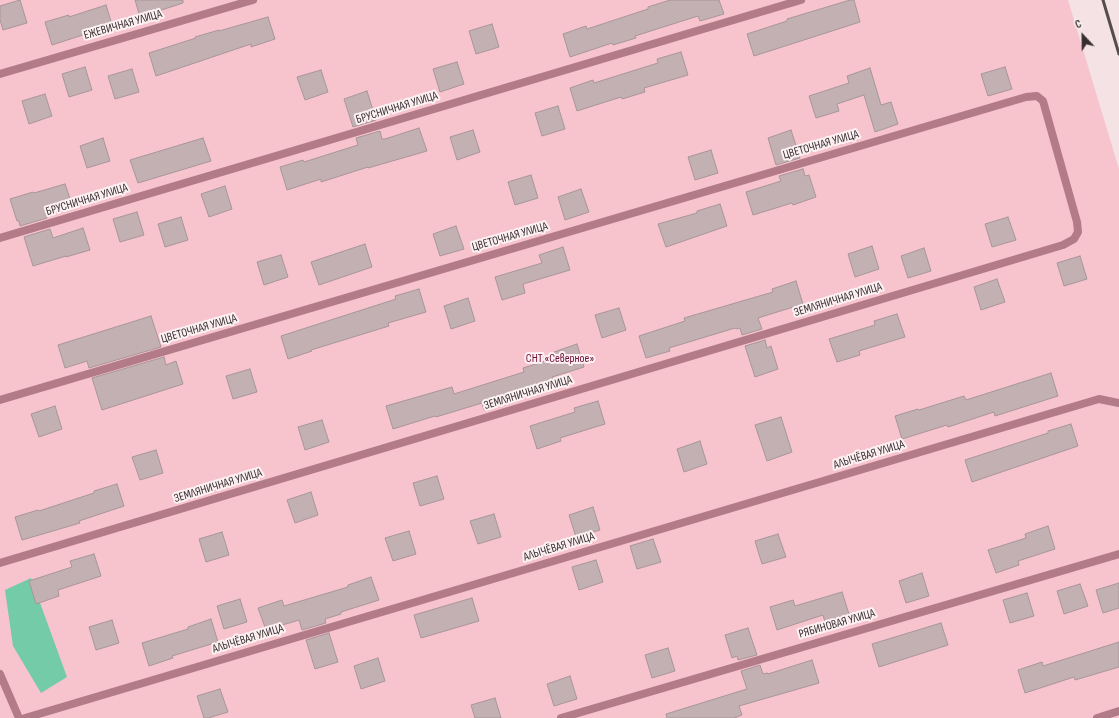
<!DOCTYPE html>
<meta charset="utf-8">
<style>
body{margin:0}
#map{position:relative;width:1119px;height:718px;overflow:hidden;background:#f5e2e5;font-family:"Sofia Sans Condensed",sans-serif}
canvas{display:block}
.north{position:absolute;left:1063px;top:16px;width:40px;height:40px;-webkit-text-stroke:3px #fdf1f3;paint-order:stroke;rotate:338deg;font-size:11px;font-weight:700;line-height:16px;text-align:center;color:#352d2f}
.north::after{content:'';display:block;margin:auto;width:14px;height:18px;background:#352d2f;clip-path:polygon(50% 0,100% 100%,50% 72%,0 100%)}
</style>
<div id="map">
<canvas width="1119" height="718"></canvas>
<div class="north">С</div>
</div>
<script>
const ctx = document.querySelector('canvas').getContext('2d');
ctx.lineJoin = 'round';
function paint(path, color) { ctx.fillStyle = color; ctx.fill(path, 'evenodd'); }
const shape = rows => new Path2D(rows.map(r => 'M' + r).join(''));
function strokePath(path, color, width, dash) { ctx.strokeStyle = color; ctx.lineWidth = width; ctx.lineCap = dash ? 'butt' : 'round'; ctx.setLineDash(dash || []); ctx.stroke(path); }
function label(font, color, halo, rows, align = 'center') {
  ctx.font = font + ' "Sofia Sans Condensed",sans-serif'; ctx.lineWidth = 4; ctx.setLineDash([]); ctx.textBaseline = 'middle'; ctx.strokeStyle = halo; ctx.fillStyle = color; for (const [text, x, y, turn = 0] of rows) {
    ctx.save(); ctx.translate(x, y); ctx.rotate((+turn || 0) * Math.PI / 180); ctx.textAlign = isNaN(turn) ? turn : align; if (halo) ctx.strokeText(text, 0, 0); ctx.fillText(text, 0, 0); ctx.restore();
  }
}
paint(shape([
 [0,0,1068,0,1119,169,1119,718,0,718]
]), '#f7c4ce');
paint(shape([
 [31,578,67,677,41,693,13,646,5,590]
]), '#73cba8');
const building = shape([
 [20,0,27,23,3,30,0,20,0,6,20,0],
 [135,0,183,0,183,3,140,17,135,0],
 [670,0,719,0,724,14,700,21,698,16,635,36,636,38,613,45,612,43,570,57,563,34,586,26,587,29,648,9,648,7,670,0],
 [850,0,854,0,860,22,754,56,747,34,787,21,787,19,850,0],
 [106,5,113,28,90,35,89,33,52,45,45,22,69,15,69,17,106,5],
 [268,17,275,39,251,47,251,44,156,76,149,53,196,38,195,37,219,30,219,31,268,17],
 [492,24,499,47,476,54,469,31,492,24],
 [681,52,688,75,644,88,645,92,622,99,621,97,577,111,570,88,593,80,594,83,658,63,657,59,681,52],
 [457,62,464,84,440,92,433,69,457,62],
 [85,67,92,90,69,97,62,74,85,67],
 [1005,67,1012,89,988,96,981,74,1005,67],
 [870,68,881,105,891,102,898,124,875,132,864,95,837,104,839,111,816,118,809,96,849,83,847,76,870,68],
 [132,69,139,92,115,99,108,76,132,69],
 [321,70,328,92,305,100,297,77,321,70],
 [367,91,376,120,353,127,344,99,367,91],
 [45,94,52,116,29,124,22,101,45,94],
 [558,106,565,129,542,136,535,113,558,106],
 [419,128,427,151,368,168,368,167,321,182,321,179,287,190,280,167,303,160,304,162,358,145,356,138,380,131,382,139,385,139,419,128],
 [473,130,480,152,457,160,450,137,473,130],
 [791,130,800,158,776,165,768,138,791,130],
 [103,138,110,161,87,168,80,146,103,138],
 [203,138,211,161,138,183,130,160,203,138],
 [711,150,718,173,695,180,688,157,711,150],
 [803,169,805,176,809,175,816,197,793,205,792,203,753,215,746,192,781,181,779,176,803,169],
 [531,175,538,198,515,205,508,182,531,175],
 [65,184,72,204,45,213,47,218,20,226,19,221,17,221,10,199,33,192,34,193,65,184],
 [225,186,232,209,209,217,201,194,225,186],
 [581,189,589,212,565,220,558,197,581,189],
 [720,204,727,226,666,247,658,224,697,213,697,211,720,204],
 [137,212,144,235,120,242,113,219,137,212],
 [181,217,188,240,165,247,158,224,181,217],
 [1008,217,1016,240,992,247,985,224,1008,217],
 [456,226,464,249,440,256,433,234,456,226],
 [83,228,90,250,66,257,66,256,33,266,24,237,50,229,53,238,83,228],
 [365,244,372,267,319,285,311,262,365,244],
 [872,246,879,269,855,277,848,254,872,246],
 [563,247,570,270,523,284,525,293,502,300,495,277,542,263,539,255,563,247],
 [924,248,931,271,908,278,901,256,924,248],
 [281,255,288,277,264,285,257,262,281,255],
 [1080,256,1087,279,1064,286,1057,263,1080,256],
 [997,279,1005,302,981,310,974,287,997,279],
 [796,281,803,304,758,318,762,329,742,335,740,328,736,329,735,328,669,348,670,351,646,358,639,336,685,321,684,318,773,292,772,289,796,281],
 [419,289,426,312,388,323,389,326,311,350,312,351,288,359,281,336,396,299,395,296,419,289],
 [468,298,475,321,451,329,444,306,468,298],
 [619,308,626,330,602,338,595,315,619,308],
 [897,314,905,337,859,351,860,355,837,362,829,339,875,325,874,321,897,314],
 [151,316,161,347,89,368,87,361,65,368,58,345,151,316],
 [765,340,767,348,771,346,778,369,755,377,745,346,765,340],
 [577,344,584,367,552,377,554,383,506,398,507,402,484,410,482,403,436,417,435,416,393,429,386,406,452,387,454,394,524,372,523,368,555,358,554,352,577,344],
 [164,357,166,365,176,361,183,384,102,410,92,378,164,357],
 [250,369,257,392,233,399,226,376,250,369],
 [1051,373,1058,396,995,416,994,412,948,427,947,425,902,439,895,416,918,409,919,410,964,396,966,400,1051,373],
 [598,401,605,424,560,438,561,441,537,449,530,426,575,412,574,408,598,401],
 [55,406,62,429,39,437,31,414,55,406],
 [781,417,792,452,767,461,755,425,781,417],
 [322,420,329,442,305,450,298,427,322,420],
 [1071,424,1078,446,972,482,965,460,1048,433,1048,431,1071,424],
 [700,441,707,464,684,472,677,449,700,441],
 [156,450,163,473,140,480,132,457,156,450],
 [437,476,444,499,420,506,413,483,437,476],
 [117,484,124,506,79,521,80,523,22,540,15,517,38,510,39,511,94,493,94,491,117,484],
 [311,492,318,515,295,523,287,500,311,492],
 [593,507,600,530,576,537,569,515,593,507],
 [494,514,501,537,478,544,470,521,494,514],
 [1048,526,1055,549,1018,561,1019,565,996,573,988,550,1026,538,1025,534,1048,526],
 [409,531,416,554,393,561,385,538,409,531],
 [222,532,229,555,206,562,199,539,222,532],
 [778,534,786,557,762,564,755,541,778,534],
 [653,539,661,562,637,569,630,546,653,539],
 [94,554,101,576,58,590,59,596,36,604,29,581,72,567,70,561,94,554],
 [596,560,603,582,579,590,572,567,596,560],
 [922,573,929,596,906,603,899,581,922,573],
 [371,577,379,600,341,612,341,614,325,619,326,623,302,630,299,620,266,630,258,608,282,600,284,606,348,587,348,585,371,577],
 [1119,583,1119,608,1103,613,1096,590,1119,583],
 [1080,584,1088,606,1064,614,1057,591,1080,584],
 [842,592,849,614,825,622,823,615,777,630,770,607,793,600,795,606,842,592],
 [1027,593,1034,616,1010,623,1003,600,1027,593],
 [472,598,479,621,421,638,414,615,472,598],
 [240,599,247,622,224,629,217,606,240,599],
 [211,619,218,642,172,656,173,658,149,666,142,643,188,629,188,627,211,619],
 [112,620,119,643,96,650,89,627,112,620],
 [941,623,948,645,879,667,872,644,941,623],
 [748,628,757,655,738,660,737,656,732,658,725,635,748,628],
 [329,633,338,662,315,669,306,640,329,633],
 [1119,642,1119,667,1075,680,1074,677,1025,693,1018,670,1042,662,1043,666,1119,642],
 [668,648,675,671,652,678,645,655,668,648],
 [378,658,385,681,361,689,354,666,378,658],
 [812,660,819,683,739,706,742,715,734,718,667,718,666,714,747,689,741,671,760,665,763,674,768,673,768,674,812,660],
 [570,676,577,699,554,706,547,684,570,676],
 [220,689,228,712,208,718,204,718,197,696,220,689],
 [495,698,501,718,475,718,471,705,495,698]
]);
paint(building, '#c2b0b3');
strokePath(building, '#a8969a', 1);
strokePath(shape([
 [0,74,253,0],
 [0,238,801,0],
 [0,400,1026,97,1037,96,1043,101,1077,222,1078,232,1074,239,1063,245,0,563],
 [0,674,19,718],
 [25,718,1099,399,1119,403],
 [561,718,1119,554],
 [1097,718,1119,711]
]), '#b37b87', 8);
strokePath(shape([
 [1103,0,1119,54]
]), '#554c4e', 3);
label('12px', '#352d2f', '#fdf1f3', [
 ["ЕЖЕВИЧНАЯ УЛИЦА",123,25,-16],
 ["БРУСНИЧНАЯ УЛИЦА",397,108,-17],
 ["ЦВЕТОЧНАЯ УЛИЦА",821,145,-16],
 ["БРУСНИЧНАЯ УЛИЦА",87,200,-17],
 ["ЦВЕТОЧНАЯ УЛИЦА",510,237,-16],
 ["ЗЕМЛЯНИЧНАЯ УЛИЦА",838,300,-17],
 ["ЦВЕТОЧНАЯ УЛИЦА",199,329,-16],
 ["ЗЕМЛЯНИЧНАЯ УЛИЦА",528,393,-17],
 ["АЛЫЧЁВАЯ УЛИЦА",869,455,-17],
 ["ЗЕМЛЯНИЧНАЯ УЛИЦА",218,486,-17],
 ["АЛЫЧЁВАЯ УЛИЦА",559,547,-17],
 ["РЯБИНОВАЯ УЛИЦА",837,624,-16],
 ["АЛЫЧЁВАЯ УЛИЦА",248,639,-17]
]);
label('12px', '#6e0d33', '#fdf1f3', [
 ["СНТ «Северное»",560,359]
]);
</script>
